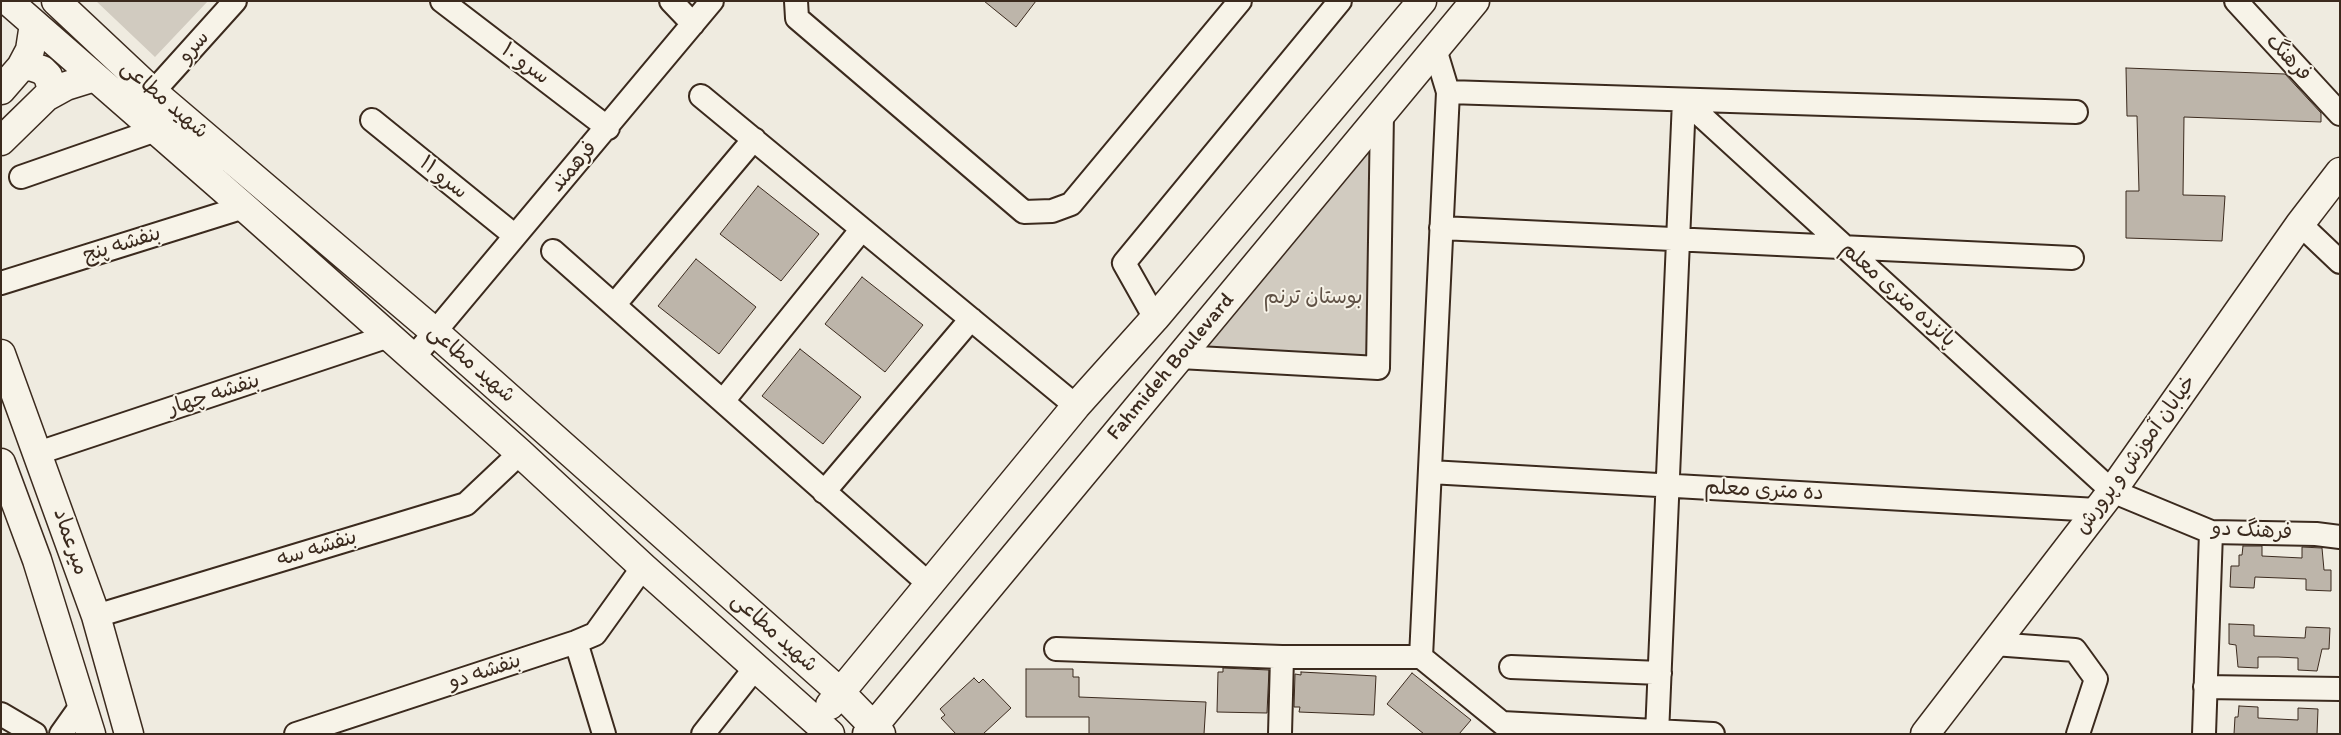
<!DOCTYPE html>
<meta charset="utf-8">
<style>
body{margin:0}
#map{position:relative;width:2341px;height:735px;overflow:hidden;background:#efebe0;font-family:Itim,sans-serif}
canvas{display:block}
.frame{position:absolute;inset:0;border:2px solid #3b2a1e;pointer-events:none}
</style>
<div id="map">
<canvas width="2341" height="735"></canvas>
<div class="frame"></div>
</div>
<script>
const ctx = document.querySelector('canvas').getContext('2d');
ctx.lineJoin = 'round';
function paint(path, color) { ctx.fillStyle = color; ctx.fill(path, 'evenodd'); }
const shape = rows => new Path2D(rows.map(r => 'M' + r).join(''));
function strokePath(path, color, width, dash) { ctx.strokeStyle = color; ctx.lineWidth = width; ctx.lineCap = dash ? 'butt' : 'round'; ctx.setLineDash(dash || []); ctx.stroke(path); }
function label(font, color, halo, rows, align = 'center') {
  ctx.font = font + ' Itim,"Playpen Sans Arabic",sans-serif'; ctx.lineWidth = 4; ctx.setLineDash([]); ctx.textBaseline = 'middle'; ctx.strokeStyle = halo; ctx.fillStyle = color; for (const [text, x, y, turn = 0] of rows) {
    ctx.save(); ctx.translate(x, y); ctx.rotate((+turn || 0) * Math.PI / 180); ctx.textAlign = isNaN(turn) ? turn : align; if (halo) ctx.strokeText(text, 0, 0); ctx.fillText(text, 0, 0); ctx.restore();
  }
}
paint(shape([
 [96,1,208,1,155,57],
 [1372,139,1367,356,1198,349]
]), '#d1cbc0');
const building = shape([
 [984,1,1036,1,1016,27,984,1],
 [2126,68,2285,74,2321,113,2321,122,2184,117,2183,195,2225,196,2222,241,2126,238,2126,191,2139,191,2137,116,2127,116,2126,68],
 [758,186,819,234,781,281,720,234,758,186],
 [696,259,756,307,719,354,658,306,696,259],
 [862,277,923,325,885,372,825,324,862,277],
 [800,349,861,397,823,444,762,396,800,349],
 [2243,546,2262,546,2262,556,2302,558,2302,547,2322,548,2324,570,2331,570,2331,591,2306,590,2306,579,2281,578,2255,577,2254,588,2230,587,2231,566,2239,566,2239,555,2242,555,2243,546],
 [2229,624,2254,625,2254,636,2279,637,2305,638,2306,627,2330,628,2329,649,2322,649,2317,671,2298,670,2298,658,2278,657,2258,657,2258,668,2238,667,2236,645,2229,644,2229,624],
 [1223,668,1269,670,1267,713,1217,712,1218,672,1223,672,1223,668],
 [1026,669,1073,669,1073,677,1079,677,1079,697,1206,702,1204,734,1089,734,1089,717,1026,717,1026,669],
 [1301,672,1376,676,1374,715,1299,712,1300,707,1294,707,1295,674,1301,675,1301,672],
 [1412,673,1471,720,1459,734,1424,734,1387,704,1412,673],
 [974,678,979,683,983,679,1011,708,983,734,956,734,941,718,945,715,940,709,974,678],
 [2239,706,2258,707,2258,718,2298,720,2298,708,2318,709,2317,734,2234,734,2235,717,2238,717,2239,706]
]);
paint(building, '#bdb5aa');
strokePath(building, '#3b2a1e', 1);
const street = shape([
 [442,1,608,128],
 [671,1,693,24],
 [796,1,797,18,1024,212,1052,211,1071,204,1240,1],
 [2236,1,2340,114],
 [153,92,235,1],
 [1448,92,2076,112],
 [701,96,1076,406],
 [1684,100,2112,491,2211,532,2316,534,2340,537],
 [372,120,514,235],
 [21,177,156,130],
 [2300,224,2340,262],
 [1441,228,2072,258],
 [553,251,929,584],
 [1,283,244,207],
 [615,304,754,139],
 [1155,318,1124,263,1340,1],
 [1180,357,1378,368,1382,113],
 [413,358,712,1],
 [723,401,862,229],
 [38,453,389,336],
 [1430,472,2097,510],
 [824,492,971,319],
 [96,616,466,504,520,453],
 [576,642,604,734],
 [1994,644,2075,650,2096,679,2078,734],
 [1056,649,1282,657,1421,657],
 [1421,657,1448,92,1435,49],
 [1421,657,1513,732],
 [1511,667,1660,673],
 [2205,687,2340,689],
 [1,714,35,734],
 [1502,723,1713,734],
 [61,734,83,703],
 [296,734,576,642,595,634,643,567],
 [703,734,755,668],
 [1280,734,1282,657],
 [1657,734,1684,100],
 [2204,734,2211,532]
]);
const secondary = shape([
 [8,1,244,207,520,453,643,567,830,734],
 [56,1,153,92,436,333,840,692,881,734],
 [21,67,30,66,42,70,48,76,53,93],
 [1,90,21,67,30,50,34,24],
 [1,141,46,97,66,86,95,77],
 [1,354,96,616,129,734],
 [1,463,37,560,91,734],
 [830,705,1076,406,1155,318,1422,1],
 [867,734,1475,1],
 [1925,734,2112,491,2300,224,2340,172]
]);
strokePath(street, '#3b2a1e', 26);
strokePath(secondary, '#3b2a1e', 31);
strokePath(street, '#f7f3e8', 22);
strokePath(secondary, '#f7f3e8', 28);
label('21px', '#3b2a1e', '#f7f3e8', [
 ["سرو",194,47,-48],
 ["فرهنگ",2288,58,47],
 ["سرو ۱۰",525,64,37],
 ["شهید مطاعی",164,100,41],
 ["فرهمند",574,167,-49],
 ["۱۱ سرو",443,178,39],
 ["بنفشه پنج",122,245,-17],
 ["پانزده متری معلم",1898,295,42],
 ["شهید مطاعی",471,364,41],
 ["Fahmideh Boulevard",1171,367,-50],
 ["بنفشه چهار",214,395,-18],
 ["خیابان آموزش و پرورش",2136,455,-54],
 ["ده متری معلم",1764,491,3],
 ["فرهنگ دو",2252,531,3],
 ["میرعماد",70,542,71],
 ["بنفشه سه",317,549,-17],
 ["شهید مطاعی",774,633,42],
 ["بنفشه دو",485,672,-18]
]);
label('21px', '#605246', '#f7f3e8', [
 ["بوستان ترنم",1313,298]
]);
</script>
